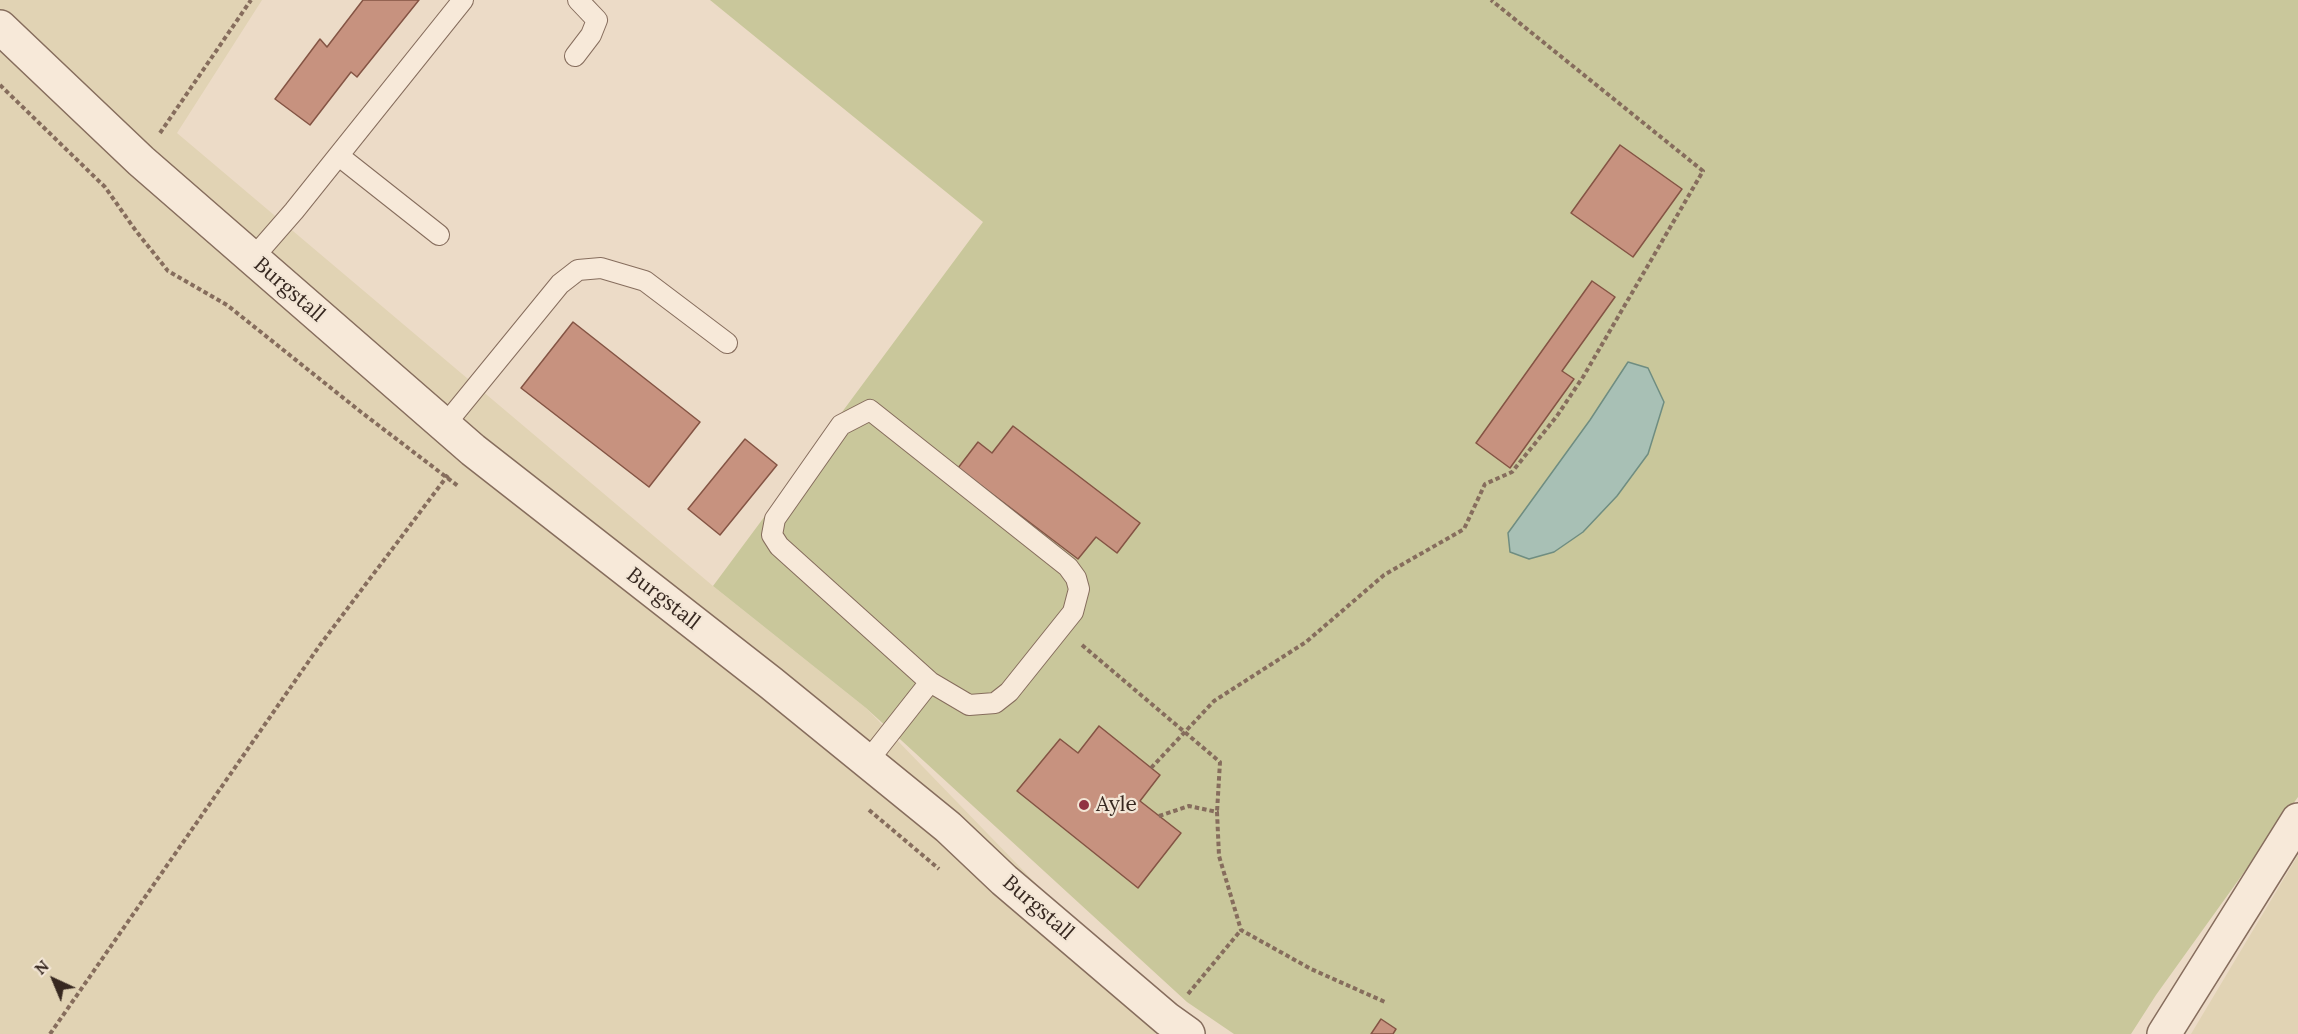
<!DOCTYPE html>
<style>
body{margin:0}
#map{position:relative;width:2298px;height:1034px;overflow:hidden;background:#ecdbc7;font-family:Lora,serif}
canvas{display:block}
.north{position:absolute;left:24px;top:950px;width:60px;height:60px;-webkit-text-stroke:4px #f3e6d6;paint-order:stroke;rotate:316deg;font-size:16px;font-weight:700;line-height:24px;text-align:center;color:#372820}
.north::after{content:'';display:block;margin:auto;width:21px;height:27px;background:#372820;clip-path:polygon(50% 0,100% 100%,50% 72%,0 100%)}
</style>
<div id="map">
<canvas width="2298" height="1034"></canvas>
<div class="north">N</div>
</div>
<script>
const ctx = document.querySelector('canvas').getContext('2d');
ctx.lineJoin = 'round';
function paint(path, color) { ctx.fillStyle = color; ctx.fill(path, 'evenodd'); }
const shape = rows => new Path2D(rows.map(r => 'M' + r).join(''));
function strokePath(path, color, width, dash) { ctx.strokeStyle = color; ctx.lineWidth = width; ctx.lineCap = dash ? 'butt' : 'round'; ctx.setLineDash(dash || []); ctx.stroke(path); }
function label(font, color, halo, rows, align = 'center') {
  ctx.font = font + ' Lora,serif'; ctx.lineWidth = 4.5; ctx.setLineDash([]); ctx.textBaseline = 'middle'; ctx.strokeStyle = halo; ctx.fillStyle = color; for (const [text, x, y, turn = 0] of rows) {
    ctx.save(); ctx.translate(x, y); ctx.rotate((+turn || 0) * Math.PI / 180); ctx.textAlign = isNaN(turn) ? turn : align; if (halo) ctx.strokeText(text, 0, 0); ctx.fillText(text, 0, 0); ctx.restore();
  }
}
paint(shape([
 [0,0,262,0,177,133,713,586,866,708,1167,1019,1155,1034,0,1034],
 [2298,855,2298,1034,2191,1034]
]), '#e1d3b4');
paint(shape([
 [710,0,2298,0,2298,797,2156,995,2131,1034,1234,1034,1187,1002,866,708,713,586,983,222]
]), '#c9c79b');
const water = shape([
 [1628,362,1648,368,1664,402,1648,454,1617,496,1583,532,1554,552,1529,559,1510,552,1508,533,1590,420,1628,362]
]);
paint(water, '#a8c0b5');
strokePath(water, '#6f8d81', 1.5);
const building = shape([
 [363,0,419,0,357,77,351,72,310,125,275,99,320,39,327,47,363,0],
 [1620,145,1682,189,1633,257,1571,213,1620,145],
 [1592,281,1615,297,1562,371,1574,379,1510,468,1476,443,1592,281],
 [573,322,700,422,649,487,521,388,573,322],
 [1013,426,1140,523,1117,553,1096,537,1078,559,958,468,978,442,992,453,1013,426],
 [745,439,777,465,720,535,688,509,745,439],
 [1099,726,1160,775,1140,801,1181,833,1138,888,1017,791,1060,739,1078,753,1099,726],
 [1381,1019,1396,1029,1393,1034,1371,1034,1381,1019]
]);
paint(building, '#c7927f');
strokePath(building, '#845444', 1.5);
const service = shape([
 [575,56,591,35,597,20,578,0],
 [339,156,439,235],
 [253,258,294,211,463,0],
 [444,426,560,284,578,270,601,268,645,281,727,343],
 [867,762,930,682,969,705,995,703,1009,692,1073,612,1079,589,1076,578,1068,567,870,410,841,425,775,519,772,535,779,546,930,682]
]);
const minor = shape([
 [0,27,141,161,473,450,771,683,948,827,1004,880,1167,1019,1188,1034],
 [2164,1034,2298,820]
]);
strokePath(service, '#866d5d', 22);
strokePath(minor, '#866d5d', 36);
strokePath(shape([
 [0,85,105,187,136,231,168,271,227,305,361,412,458,486],
 [160,133,251,0],
 [1082,645,1220,762,1217,812],
 [1151,768,1214,701,1306,642,1384,575,1464,529,1485,484,1512,472,1557,416,1583,377,1703,171,1491,0],
 [869,810,939,869],
 [1159,816,1189,806,1217,812,1219,856,1241,930,1311,969,1385,1002],
 [1188,994,1241,930],
 [50,1034,320,645,448,475]
]), '#866d5d', 4, [4.5, 3]);
strokePath(service, '#f7e9d9', 20);
strokePath(minor, '#f7e9d9', 33);
for (const [x, y, r, color] of [
 [1084,805,6,"#913141"]
]) { const dot = new Path2D(); dot.arc(x, y, r, 0, 2 * Math.PI); ctx.fillStyle = color; ctx.fill(dot); strokePath(dot, '#f3e6d6', 2); }
label('21px', '#372820', '#f3e6d6', [
 ["Burgstall",289,290,41],
 ["Burgstall",663,599,38],
 ["Burgstall",1038,908,41]
]);
label('21px', '#372820', '#f3e6d6', [
 ["Ayle",1096,805]
], 'left');
</script>
